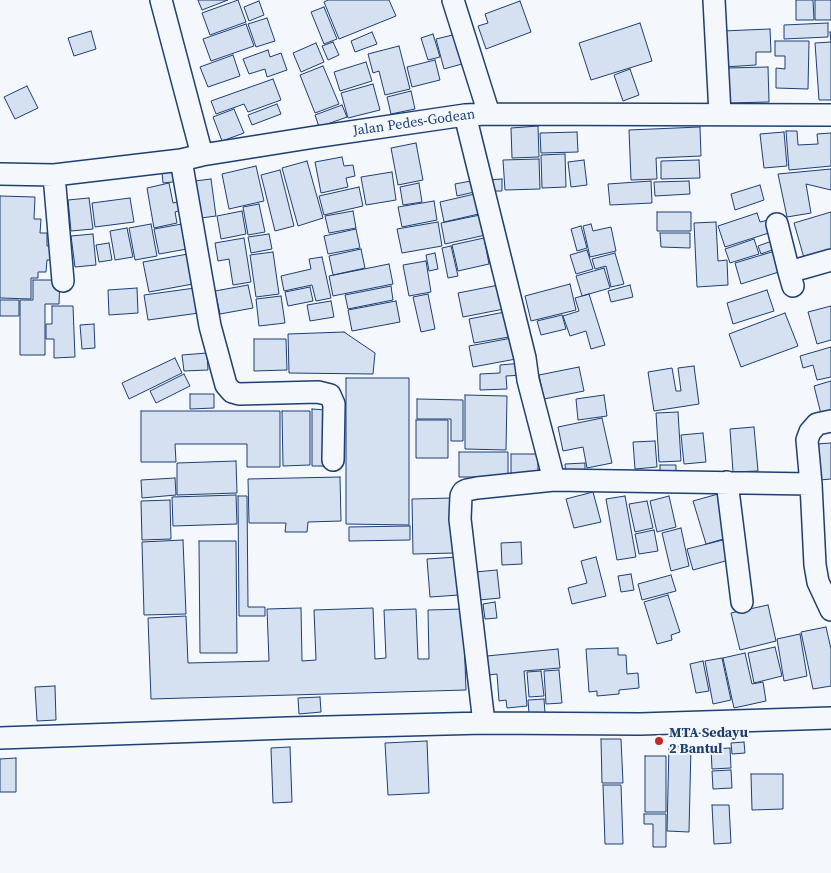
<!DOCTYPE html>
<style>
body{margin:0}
canvas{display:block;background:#f4f7fb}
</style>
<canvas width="831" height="873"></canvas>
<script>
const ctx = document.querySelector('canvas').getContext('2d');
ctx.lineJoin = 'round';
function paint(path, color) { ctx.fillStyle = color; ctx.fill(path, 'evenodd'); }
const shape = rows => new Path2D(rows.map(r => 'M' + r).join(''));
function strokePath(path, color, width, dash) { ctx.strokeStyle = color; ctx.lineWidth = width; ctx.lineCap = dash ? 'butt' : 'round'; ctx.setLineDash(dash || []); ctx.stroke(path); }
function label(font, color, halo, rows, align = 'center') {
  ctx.font = font + ' "Source Serif 4",serif'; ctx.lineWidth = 4; ctx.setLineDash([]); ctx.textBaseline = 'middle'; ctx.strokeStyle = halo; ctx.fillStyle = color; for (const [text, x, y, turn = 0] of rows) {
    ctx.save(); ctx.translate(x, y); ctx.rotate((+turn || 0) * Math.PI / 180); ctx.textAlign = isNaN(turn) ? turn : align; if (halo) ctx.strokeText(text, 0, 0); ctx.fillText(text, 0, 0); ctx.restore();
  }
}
const building = shape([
 [198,0,228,0,202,10,198,0],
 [238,0,246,22,210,35,202,13,238,0],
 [328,0,389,0,396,16,339,39,324,2,328,0],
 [796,0,813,0,814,20,796,20,796,0],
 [815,0,831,0,831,20,815,20,815,0],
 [259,1,264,15,249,21,244,7,259,1],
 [520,1,531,32,486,49,478,26,488,23,485,14,520,1],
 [324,7,337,39,324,44,311,12,324,7],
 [267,18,275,41,256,47,248,24,267,18],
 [640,23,652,61,591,80,579,43,640,23],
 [828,23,828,37,784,39,784,25,828,23],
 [246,24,254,46,211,61,203,39,246,24],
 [770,29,771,52,756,52,756,65,724,67,722,31,770,29],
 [91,31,96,49,74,56,68,38,91,31],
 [372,32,377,44,355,52,351,41,372,32],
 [830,32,831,32,831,100,819,100,815,43,831,42,830,32],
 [461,33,469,62,444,69,436,39,461,33],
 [433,34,440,57,428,60,421,38,433,34],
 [775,41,809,41,808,89,776,88,776,68,785,69,785,56,775,56,775,41],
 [333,42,339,55,328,60,322,46,333,42],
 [316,43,324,62,301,72,293,53,316,43],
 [399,46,410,89,385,95,379,71,373,73,368,54,399,46],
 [268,50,270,57,281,53,287,70,267,77,265,69,249,74,243,59,268,50],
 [233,55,240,76,208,87,200,67,233,55],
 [435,60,440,80,412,87,407,67,435,60],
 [366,62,372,81,340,91,334,72,366,62],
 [323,66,339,104,315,113,300,75,323,66],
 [768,67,769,102,728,103,727,68,768,67],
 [630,69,639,95,623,101,614,75,630,69],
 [273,79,281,100,248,112,244,104,216,114,211,101,273,79],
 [373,84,380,110,348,118,341,93,373,84],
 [27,86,38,108,15,119,4,97,27,86],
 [411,91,415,109,391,114,387,97,411,91],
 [277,104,281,114,252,125,248,115,277,104],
 [342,105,347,117,319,127,315,115,342,105],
 [234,109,244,133,222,141,213,117,234,109],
 [538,126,539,157,512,158,511,128,538,126],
 [700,127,701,156,656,158,657,179,631,180,629,130,700,127],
 [786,131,797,131,798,145,818,144,817,134,831,133,831,166,789,170,786,131],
 [577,132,578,152,541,153,540,133,577,132],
 [784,132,787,166,764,168,760,134,784,132],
 [416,143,423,180,398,185,391,148,416,143],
 [565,154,566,187,542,188,541,155,565,154],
 [342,157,344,166,353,165,355,176,346,178,348,187,321,193,315,162,342,157],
 [539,159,540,189,505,190,503,160,539,159],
 [584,160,587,185,571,187,568,162,584,160],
 [699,160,700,178,661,179,661,161,699,160],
 [307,161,323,218,298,226,282,168,307,161],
 [256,166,264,201,229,209,222,174,256,166],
 [831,169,831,190,806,184,811,213,787,217,778,174,831,169],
 [181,170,182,181,163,183,162,172,181,170],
 [280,170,294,226,275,231,261,175,280,170],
 [392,172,396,200,366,205,361,177,392,172],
 [211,179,216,216,201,218,195,181,211,179],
 [502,179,502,191,487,191,486,180,502,179],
 [476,180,479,191,457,196,455,184,476,180],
 [651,181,652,203,610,205,608,184,651,181],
 [689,181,690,194,655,196,654,182,689,181],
 [169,183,173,203,185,200,187,209,175,212,177,223,154,228,147,188,169,183],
 [419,183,422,202,403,205,400,187,419,183],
 [760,185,764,200,735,210,731,194,760,185],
 [359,187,363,206,324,215,319,196,359,187],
 [479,193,483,213,444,222,440,202,479,193],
 [0,196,35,197,34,219,41,219,40,233,47,233,47,246,52,246,52,260,47,260,46,272,38,272,38,278,31,278,31,299,0,298,0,196],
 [89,198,93,229,71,231,68,200,89,198],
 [130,198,134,222,95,227,92,203,130,198],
 [434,201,437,220,402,227,398,207,434,201],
 [259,204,265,232,248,235,243,207,259,204],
 [242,211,246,234,221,239,217,216,242,211],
 [353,211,356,228,329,233,325,216,353,211],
 [657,212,691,212,691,231,657,231,657,212],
 [831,212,831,258,806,265,794,223,831,212],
 [757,213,760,222,768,220,772,232,725,247,718,226,757,213],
 [485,214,490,234,445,244,441,223,485,214],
 [438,222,442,246,402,253,397,229,438,222],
 [716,222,718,261,727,260,728,285,697,287,694,223,716,222],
 [151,224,157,256,135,260,129,228,151,224],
 [182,224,187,249,159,254,154,229,182,224],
 [591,224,593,231,611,227,616,251,590,257,583,226,591,224],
 [581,226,587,248,577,251,571,229,581,226],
 [127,228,133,257,115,260,110,231,127,228],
 [356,229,360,248,328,254,324,236,356,229],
 [660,233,690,233,690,248,661,247,660,233],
 [93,234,96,265,75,267,71,236,93,234],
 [269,234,272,249,251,253,248,237,269,234],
 [244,238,251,282,233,285,229,259,218,261,215,243,244,238],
 [484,238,489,264,458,271,452,245,484,238],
 [754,239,759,254,730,263,725,249,754,239],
 [772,241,775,249,761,254,758,246,772,241],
 [109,243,112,260,99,262,96,245,109,243],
 [451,246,458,276,448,278,442,248,451,246],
 [361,249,365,268,333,275,329,256,361,249],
 [587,250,593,269,576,274,570,255,587,250],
 [775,251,782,271,741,284,735,263,775,251],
 [273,252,279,294,256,297,250,255,273,252],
 [435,253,438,269,429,271,426,255,435,253],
 [615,253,624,284,611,287,606,266,595,269,592,259,615,253],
 [188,254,193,284,149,292,143,262,188,254],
 [322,257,331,298,316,301,312,285,284,291,281,276,311,269,309,259,322,257],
 [426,261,431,292,409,296,403,265,426,261],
 [389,264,393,284,333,296,329,276,389,264],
 [604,268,610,288,582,296,576,276,604,268],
 [33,280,60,280,59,304,45,304,45,355,20,355,20,300,33,300,33,280],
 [504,284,509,308,463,317,458,293,504,284],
 [570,284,576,310,531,321,525,296,570,284],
 [248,285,253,308,220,314,215,291,248,285],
 [630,285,633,297,611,302,608,291,630,285],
 [391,286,393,300,348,309,345,295,391,286],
 [310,287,313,301,288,306,285,292,310,287],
 [137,288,138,313,109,315,108,290,137,288],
 [195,288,199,313,148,320,144,295,195,288],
 [767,290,774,311,733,324,727,303,767,290],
 [428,294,435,329,421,332,413,297,428,294],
 [589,294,605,345,591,349,586,331,570,336,563,316,579,311,575,298,589,294],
 [281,296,285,323,259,326,256,299,281,296],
 [0,300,19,300,19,316,0,316,0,300],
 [331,301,334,317,310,321,307,305,331,301],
 [396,301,400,322,352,331,348,310,396,301],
 [52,306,73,306,75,357,54,358,54,339,46,339,46,324,52,324,52,306],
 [831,306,831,340,817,344,808,312,831,306],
 [510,311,515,336,474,343,469,319,510,311],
 [785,313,798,346,741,367,729,334,785,313],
 [562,315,566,329,541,335,537,321,562,315],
 [94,324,95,348,82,349,80,325,94,324],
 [344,332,375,353,373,374,289,373,288,334,344,332],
 [512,338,516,359,473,367,469,346,512,338],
 [254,339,286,339,287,370,254,371,254,339],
 [831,347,831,377,817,380,813,365,803,368,800,356,831,347],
 [207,353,208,370,184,371,182,355,207,353],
 [175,358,182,373,129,399,122,383,175,358],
 [523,363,524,375,506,376,507,389,480,390,480,374,500,373,500,365,523,363],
 [694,366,699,404,654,411,648,372,672,368,676,391,681,391,678,368,694,366],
 [579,367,584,391,544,399,539,375,579,367],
 [184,374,190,386,156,403,150,391,184,374],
 [346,378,409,378,409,525,346,524,346,378],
 [831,381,831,411,821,414,814,386,831,381],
 [190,394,214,394,214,408,190,409,190,394],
 [465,395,507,396,506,450,465,449,465,395],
 [604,395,607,416,578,420,576,399,604,395],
 [417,399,463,400,463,441,451,441,451,419,417,419,417,399],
 [312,409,325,410,325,466,312,466,312,409],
 [141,411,280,411,280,467,247,467,247,444,175,444,176,462,141,462,141,411],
 [282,411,310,411,310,465,283,466,282,411],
 [678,412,681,461,659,462,656,413,678,412],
 [602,418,612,463,587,468,583,447,563,451,558,427,602,418],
 [416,420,448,420,448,458,416,458,416,420],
 [754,427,758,471,733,472,730,429,754,427],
 [703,433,706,462,684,464,681,435,703,433],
 [655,441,657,467,635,469,633,442,655,441],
 [831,443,831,479,820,480,817,444,831,443],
 [459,452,508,452,508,477,459,477,459,452],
 [511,454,538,454,538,477,511,477,511,454],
 [236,461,237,493,177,495,177,463,236,461],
 [585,463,585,476,566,476,565,464,585,463],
 [660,465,676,465,676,476,660,476,660,465],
 [340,477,341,521,308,522,307,532,285,532,286,523,249,523,248,479,340,477],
 [175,478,176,495,142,498,141,480,175,478],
 [593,492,601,522,574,528,566,499,593,492],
 [718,494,730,537,706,544,693,501,718,494],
 [236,495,237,524,173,526,172,497,236,495],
 [238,496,247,496,248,607,265,607,265,616,239,616,238,496],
 [625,496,636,557,617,560,606,499,625,496],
 [669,496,676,527,657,532,650,501,669,496],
 [453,498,454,553,413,554,412,499,453,498],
 [170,500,171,539,142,540,141,501,170,500],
 [647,501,653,528,635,532,629,504,647,501],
 [410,526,410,540,349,541,349,527,410,526],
 [681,528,689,566,671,571,662,533,681,528],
 [654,530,658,551,639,554,635,534,654,530],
 [183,540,186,614,144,615,142,542,183,540],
 [723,540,729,560,693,570,687,549,723,540],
 [199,541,236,541,237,653,200,653,199,541],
 [521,542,522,564,502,565,501,543,521,542],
 [457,557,459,595,430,597,427,559,457,557],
 [596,557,606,596,572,604,568,588,587,583,581,561,596,557],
 [497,570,500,598,479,600,475,572,497,570],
 [631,574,634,590,621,592,618,576,631,574],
 [671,575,676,591,642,600,638,584,671,575],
 [668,595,680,632,671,635,672,640,657,644,644,602,668,595],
 [495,602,497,618,485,619,483,604,495,602],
 [768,605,776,641,740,650,731,613,768,605],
 [301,608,302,661,316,660,314,610,373,608,375,659,386,658,384,610,416,609,418,659,429,659,428,610,463,609,466,690,151,699,148,618,186,616,188,663,269,661,267,609,301,608],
 [826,627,831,649,831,686,813,689,801,632,826,627],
 [800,634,807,676,784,681,777,639,800,634],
 [775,647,782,676,754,683,748,653,775,647],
 [618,648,618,655,626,655,627,674,638,673,639,688,619,690,619,694,597,696,597,691,589,692,586,649,618,648],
 [558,649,560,668,524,671,527,706,507,708,506,700,499,701,497,674,489,675,487,656,558,649],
 [745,653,752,684,763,682,766,701,734,708,723,658,745,653],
 [722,658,731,700,713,704,705,661,722,658],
 [703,661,709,691,696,693,690,664,703,661],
 [559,670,562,703,546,704,544,671,559,670],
 [541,671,544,696,529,697,527,672,541,671],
 [55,686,56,720,37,721,35,687,55,686],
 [320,697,321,712,299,714,298,698,320,697],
 [544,699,545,713,529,714,528,700,544,699],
 [601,739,621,739,623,783,602,783,601,739],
 [427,741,429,793,388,795,385,743,427,741],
 [744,742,745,753,732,754,731,743,744,742],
 [669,746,691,746,689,832,667,831,669,746],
 [290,747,292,802,273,803,271,748,290,747],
 [730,748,731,768,712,769,711,749,730,748],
 [645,756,666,756,666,812,645,812,645,756],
 [16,758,16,792,0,792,0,759,16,758],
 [731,770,732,788,713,789,712,771,731,770],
 [751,774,783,774,783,809,752,810,751,774],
 [603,785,621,785,623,844,605,844,603,785],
 [712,805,729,805,731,843,714,844,712,805],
 [644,814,666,814,666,847,653,847,653,824,644,824,644,814]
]);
paint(building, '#d5e0f0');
strokePath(building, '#1d3f73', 1);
const minor = shape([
 [161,0,202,155],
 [453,0,489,114],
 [714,0,720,114],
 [465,115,525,358,528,380,554,480],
 [181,160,210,326,226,385,232,392,239,394,318,392,330,395,334,404,333,460],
 [0,174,54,175,181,160,202,155,315,137,465,115,489,114,831,115],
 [54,175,63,281],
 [777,224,789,272,793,286],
 [789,272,831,260],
 [831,421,817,424,810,432,807,440,811,484,815,565,818,582,831,610],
 [727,482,742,602],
 [484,723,460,519,461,496,463,492,467,490,477,488,554,480,811,484],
 [0,738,288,728,484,723,640,724,831,718]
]);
strokePath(minor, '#1d3f73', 24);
strokePath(minor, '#f4f7fb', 21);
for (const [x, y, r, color] of [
 [659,741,5,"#c62828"]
]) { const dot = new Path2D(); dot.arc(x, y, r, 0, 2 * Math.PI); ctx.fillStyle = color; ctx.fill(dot); strokePath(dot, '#f4f7fb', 2); }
label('14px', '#1d3f73', '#f4f7fb', [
 ["Jalan Pedes-Godean",414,123,-8]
]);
label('bold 14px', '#1d3f73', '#f4f7fb', [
 ["MTA Sedayu",669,733],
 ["2 Bantul",669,749]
], 'left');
</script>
